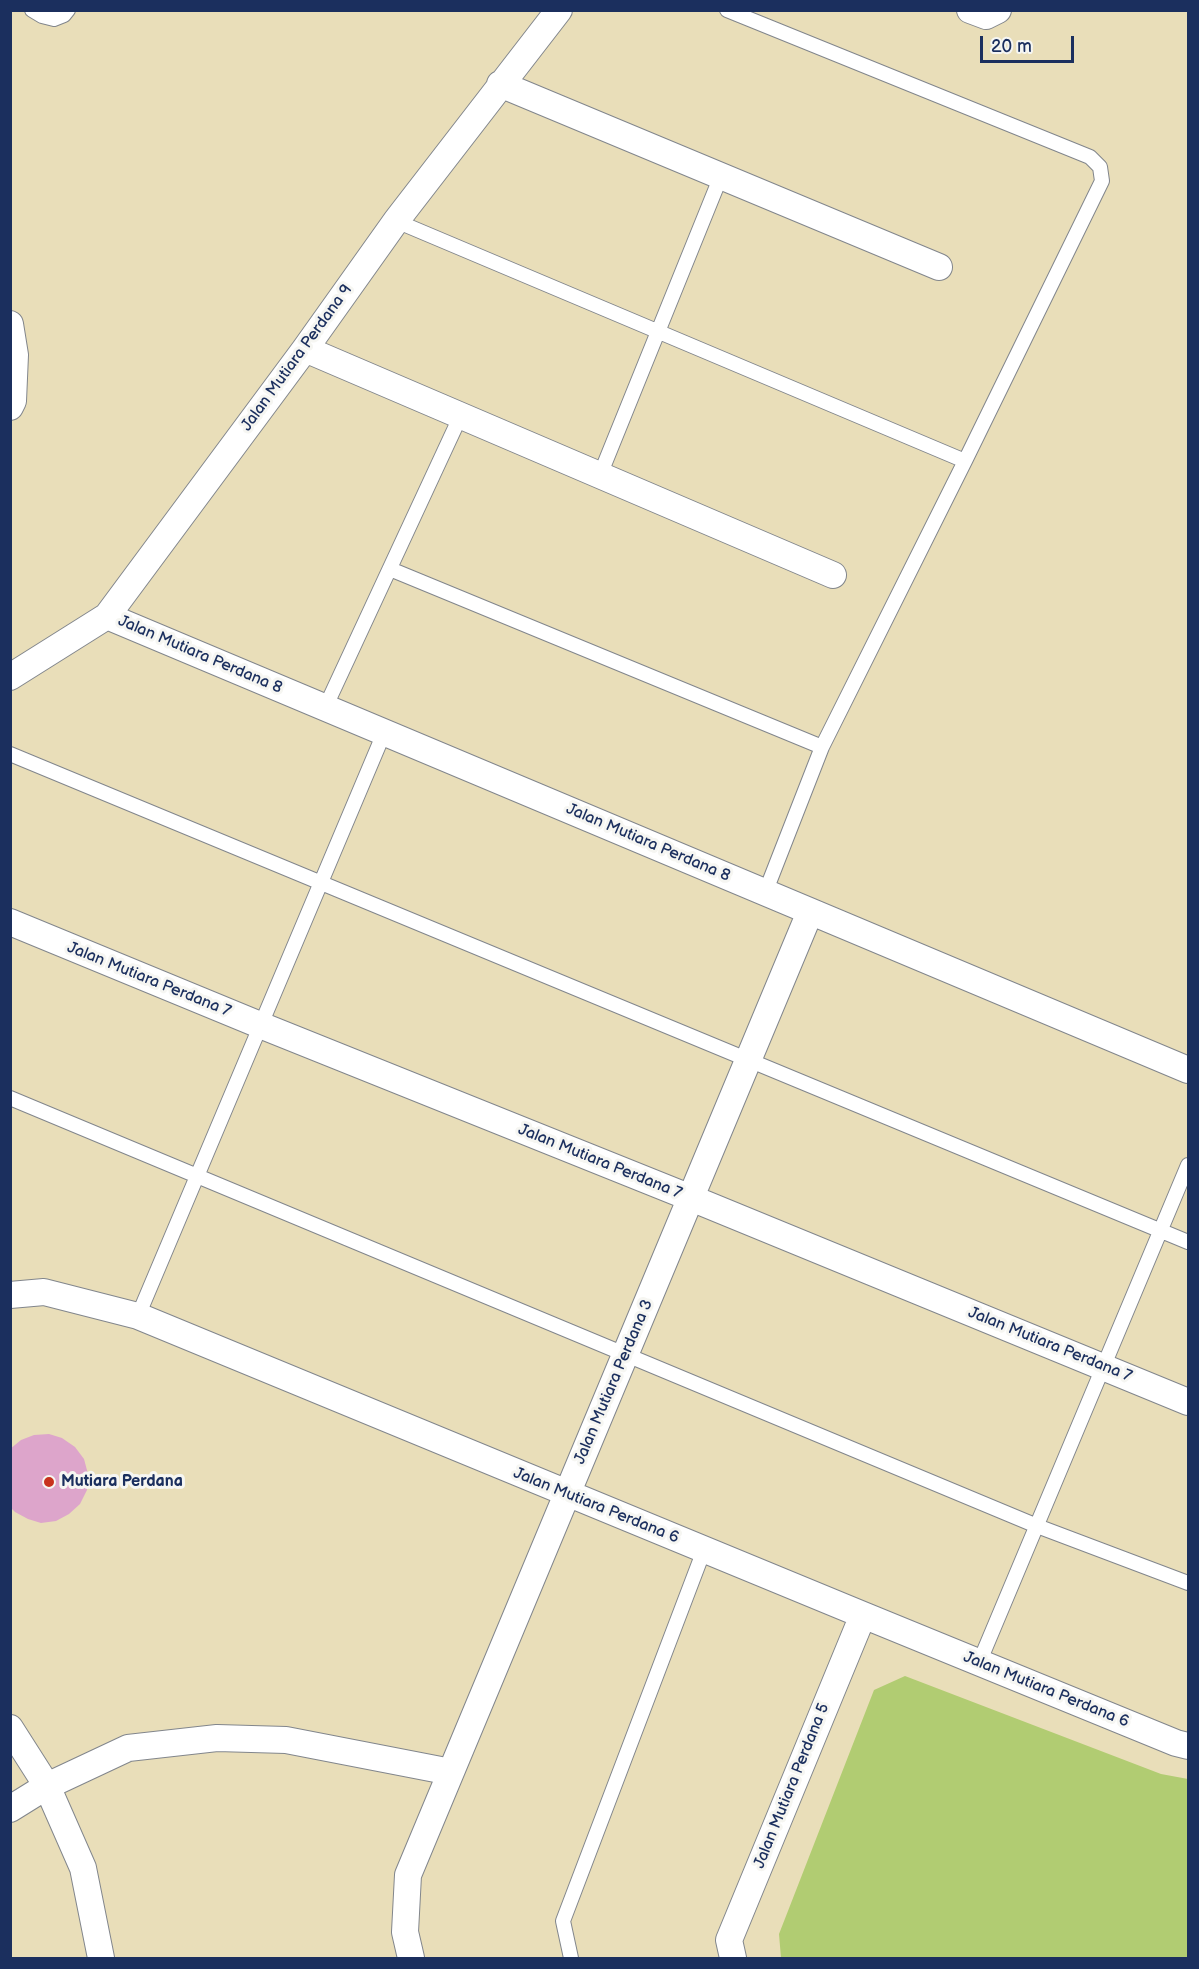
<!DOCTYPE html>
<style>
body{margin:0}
#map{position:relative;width:1199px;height:1969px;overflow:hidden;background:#e9deb9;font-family:"Balsamiq Sans",sans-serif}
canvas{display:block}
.frame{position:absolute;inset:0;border:12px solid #1b2f5e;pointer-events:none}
.scale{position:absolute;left:980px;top:36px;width:94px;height:27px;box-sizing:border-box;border:3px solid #1b2f5e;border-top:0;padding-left:8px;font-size:18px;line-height:21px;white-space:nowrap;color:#1b2f5e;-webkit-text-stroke:4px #f6f6f2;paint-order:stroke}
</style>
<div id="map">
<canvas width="1199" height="1969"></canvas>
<div class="frame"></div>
<div class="scale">20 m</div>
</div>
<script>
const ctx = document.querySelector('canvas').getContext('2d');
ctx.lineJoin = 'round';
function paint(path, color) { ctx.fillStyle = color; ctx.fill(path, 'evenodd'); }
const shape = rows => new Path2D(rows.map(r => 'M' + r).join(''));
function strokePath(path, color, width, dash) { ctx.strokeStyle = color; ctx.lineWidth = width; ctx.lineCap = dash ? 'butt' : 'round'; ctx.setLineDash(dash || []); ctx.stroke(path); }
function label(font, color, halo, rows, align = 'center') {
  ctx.font = font + ' "Balsamiq Sans",sans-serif'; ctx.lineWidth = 6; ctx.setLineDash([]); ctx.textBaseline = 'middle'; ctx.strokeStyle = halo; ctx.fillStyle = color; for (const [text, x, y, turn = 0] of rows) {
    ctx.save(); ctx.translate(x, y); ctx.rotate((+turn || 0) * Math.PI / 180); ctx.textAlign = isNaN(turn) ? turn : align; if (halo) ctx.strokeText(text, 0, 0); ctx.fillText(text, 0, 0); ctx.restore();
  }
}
paint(shape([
 [905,1676,1161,1774,1188,1779,1188,1958,781,1958,779,1934,874,1690]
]), '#b1cc72');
paint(shape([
 [49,1434,62,1438,75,1447,84,1459,88,1474,87,1490,80,1504,69,1514,56,1521,41,1523,28,1519,15,1512,10,1507,10,1449,21,1440,34,1435]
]), '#dda5cb');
const lane = shape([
 [32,10,42,16,54,19,64,15,68,10],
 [727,10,1090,157,1100,167,1102,181,965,461,822,747,765,893],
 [396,221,965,461],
 [600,475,721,176],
 [390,569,822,747],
 [325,708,461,415],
 [10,754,1188,1242],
 [10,1098,1037,1526,1188,1583],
 [138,1316,384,733],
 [979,1663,1188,1165],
 [571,1958,563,1921,704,1550]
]);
const street = shape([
 [970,10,986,16,998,10],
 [500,84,939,267],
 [10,324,15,355,13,401,10,407],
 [305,349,833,575],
 [107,616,1188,1070],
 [10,677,107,616,305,349,396,221,559,10],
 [10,922,260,1025,691,1198,1188,1402],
 [10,1295,44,1292,138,1316,863,1615,1176,1743,1188,1746],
 [10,1728,47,1786,83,1868,101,1958],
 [10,1809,47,1786,128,1748,217,1738,286,1740,451,1772],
 [411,1958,405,1932,408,1875,810,912],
 [733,1958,729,1940,863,1615]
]);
strokePath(lane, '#82868c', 16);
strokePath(street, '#82868c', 28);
strokePath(lane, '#fff', 14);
strokePath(street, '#fff', 26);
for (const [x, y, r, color] of [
 [49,1482,6,"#c8321e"]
]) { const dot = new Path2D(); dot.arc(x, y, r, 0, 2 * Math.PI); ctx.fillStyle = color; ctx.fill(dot); strokePath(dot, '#f6f6f2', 2); }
label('16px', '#1b2f5e', '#f6f6f2', [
 ["Jalan Mutiara Perdana 9",297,358,-54],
 ["Jalan Mutiara Perdana 8",200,655,23],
 ["Jalan Mutiara Perdana 8",648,843,23],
 ["Jalan Mutiara Perdana 7",149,980,22],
 ["Jalan Mutiara Perdana 7",600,1162,22],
 ["Jalan Mutiara Perdana 7",1050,1345,22],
 ["Jalan Mutiara Perdana 3",614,1382,-67],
 ["Jalan Mutiara Perdana 6",596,1506,22],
 ["Jalan Mutiara Perdana 6",1046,1690,22],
 ["Jalan Mutiara Perdana 5",792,1786,-68]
]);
label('bold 16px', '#1b2f5e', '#f6f6f2', [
 ["Mutiara Perdana",61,1482]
], 'left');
</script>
